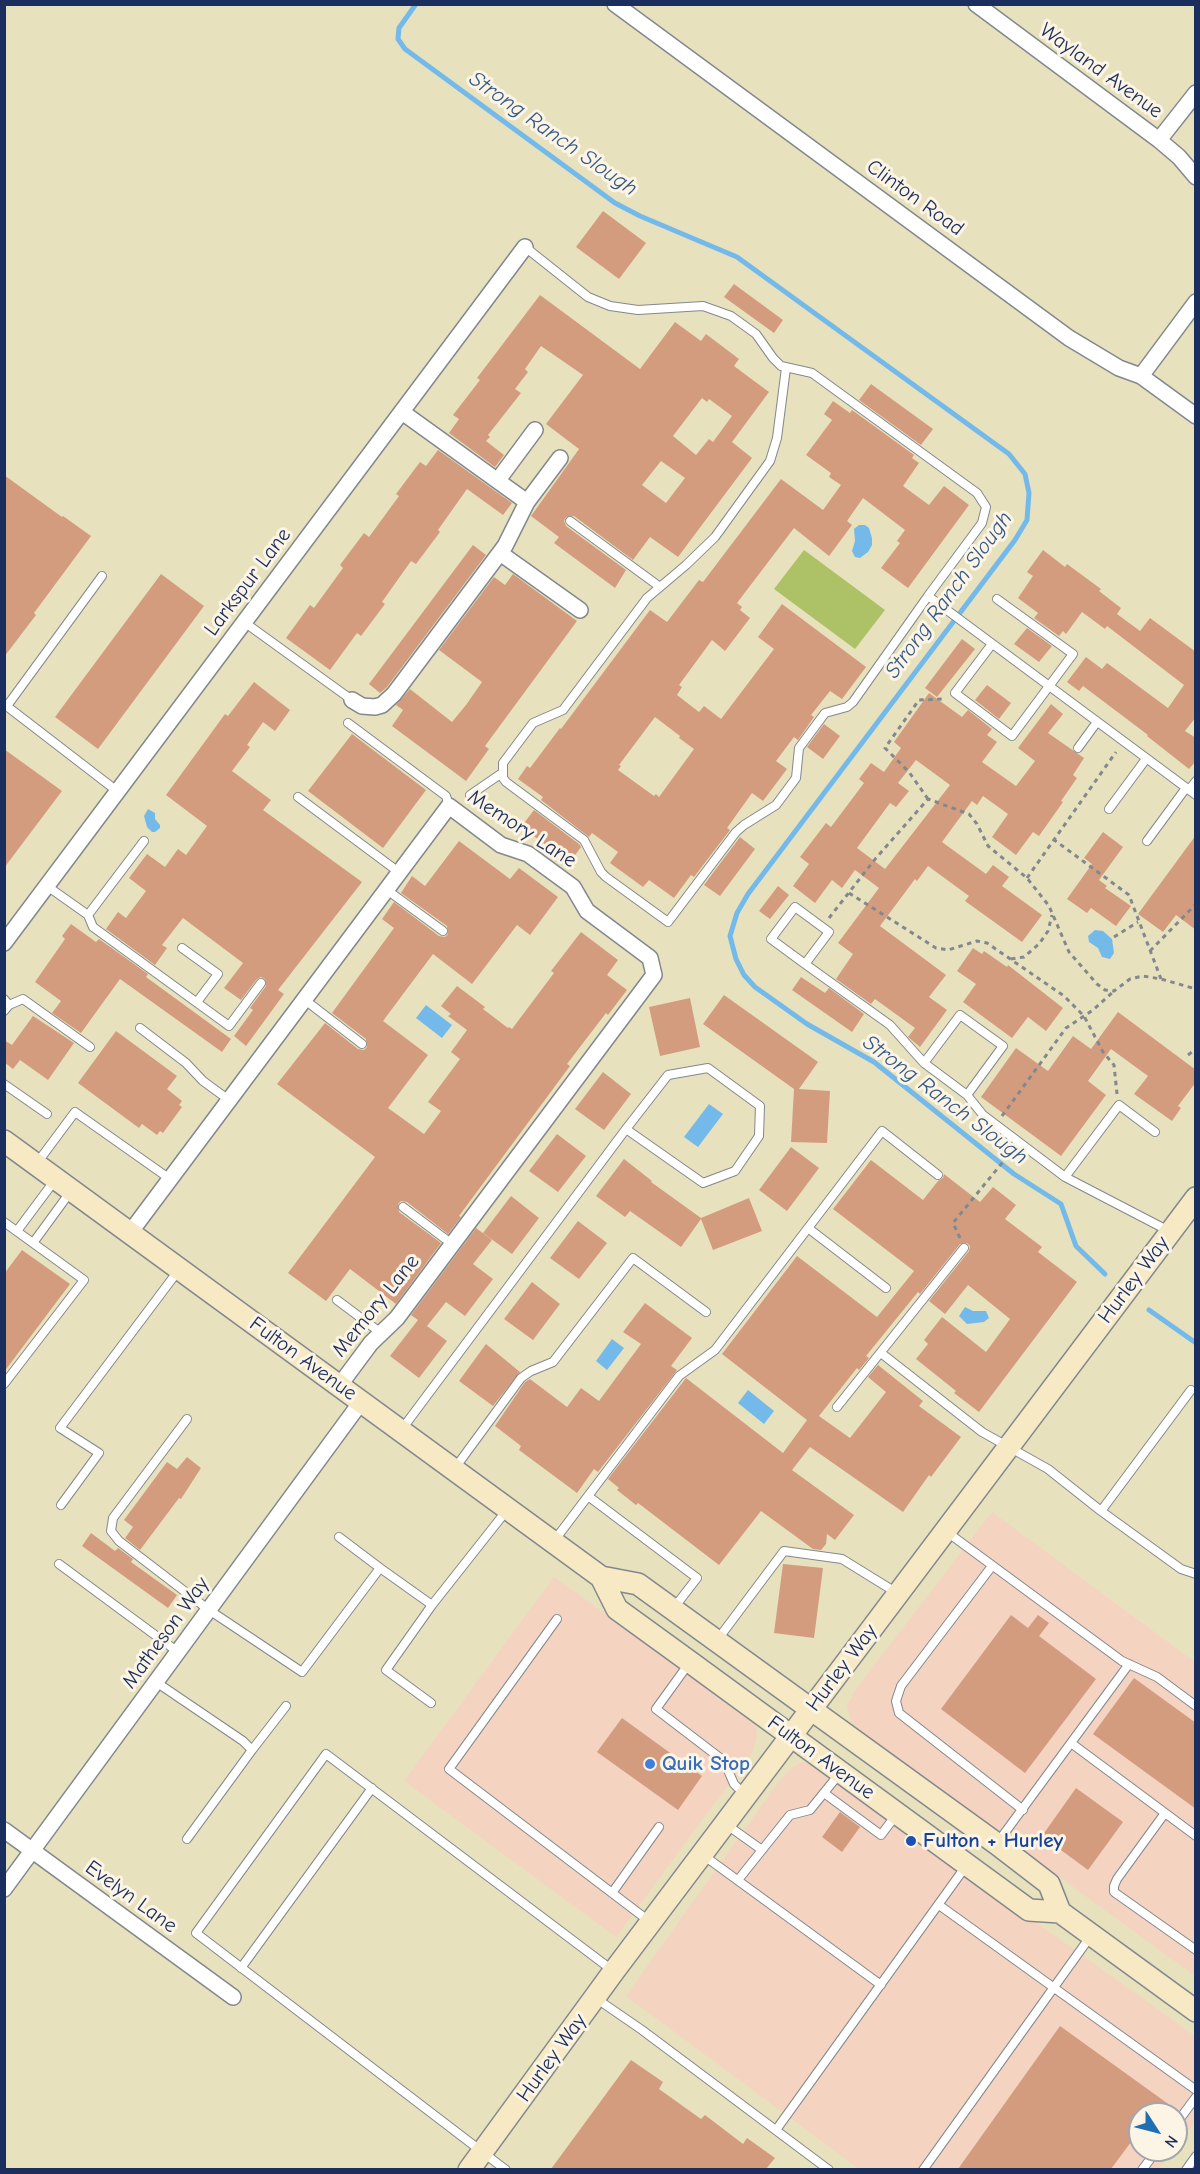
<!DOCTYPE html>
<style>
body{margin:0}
#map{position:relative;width:1200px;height:2174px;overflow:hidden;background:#e8e1bd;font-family:"Comic Neue",sans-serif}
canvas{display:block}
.frame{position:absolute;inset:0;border:6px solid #1b2f5e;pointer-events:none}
.north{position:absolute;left:1128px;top:2102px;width:60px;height:60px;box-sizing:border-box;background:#fcf5e5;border:2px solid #a2a6af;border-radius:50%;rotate:126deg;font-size:16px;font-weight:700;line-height:24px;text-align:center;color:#1b2f5e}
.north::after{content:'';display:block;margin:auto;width:21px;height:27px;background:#1f6fb2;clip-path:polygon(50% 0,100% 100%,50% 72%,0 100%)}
</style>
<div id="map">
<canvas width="1200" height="2174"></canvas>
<div class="frame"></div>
<div class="north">N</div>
</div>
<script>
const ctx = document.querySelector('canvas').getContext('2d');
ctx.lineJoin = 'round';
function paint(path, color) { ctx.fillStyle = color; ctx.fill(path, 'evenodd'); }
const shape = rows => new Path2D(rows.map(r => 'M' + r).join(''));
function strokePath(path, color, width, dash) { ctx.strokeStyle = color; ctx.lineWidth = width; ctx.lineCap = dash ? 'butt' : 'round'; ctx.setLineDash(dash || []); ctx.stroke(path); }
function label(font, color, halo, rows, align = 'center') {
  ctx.font = font + ' "Comic Neue",sans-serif'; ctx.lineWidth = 6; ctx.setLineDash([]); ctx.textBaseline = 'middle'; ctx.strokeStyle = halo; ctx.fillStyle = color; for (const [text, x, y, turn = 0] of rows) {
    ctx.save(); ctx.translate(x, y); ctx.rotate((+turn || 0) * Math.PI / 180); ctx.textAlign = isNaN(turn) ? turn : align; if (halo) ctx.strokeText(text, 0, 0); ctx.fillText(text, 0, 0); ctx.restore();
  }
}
paint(shape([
 [992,1512,1195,1662,1195,1976,857,1729,851,1721,847,1706,856,1689],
 [554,1577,748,1716,756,1726,757,1737,753,1751,616,1937,404,1781],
 [802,1762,820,1765,851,1790,1195,2036,1195,2122,1176,2146,1176,2114,1140,2114,1140,2150,1173,2150,1158,2169,859,2169,626,1996,780,1780,792,1768]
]), '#f4d3c0');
paint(shape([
 [804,550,885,610,855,649,774,589]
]), '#adc266');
paint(shape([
 [859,525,865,525,869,528,872,538,872,545,868,552,860,558,855,557,852,551,855,541,854,529],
 [148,809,155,813,155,819,160,825,160,828,155,832,152,832,147,827,144,816],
 [1095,930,1103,931,1112,939,1114,953,1110,959,1102,957,1098,948,1089,942,1088,936],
 [426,1005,452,1025,442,1038,416,1018],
 [709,1104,723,1114,698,1147,684,1137],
 [965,1307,973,1311,986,1311,989,1318,984,1322,967,1324,959,1316],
 [612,1339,624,1348,607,1370,596,1361],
 [748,1390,774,1411,764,1424,738,1403]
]), '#73baea');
strokePath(shape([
 [416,4,399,28,398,39,405,49,615,203,640,216,737,257,1009,454,1025,474,1029,493,1027,520,1015,540,748,894,737,913,730,936,736,959,744,975,755,987,807,1024,874,1062,1014,1174,1061,1204,1076,1246,1105,1274],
 [1149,1310,1196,1343]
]), '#73baea', 5);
paint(shape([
 [603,211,646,243,619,279,576,247],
 [734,284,783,320,774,333,724,297],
 [540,295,640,369,675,322,701,341,706,334,739,359,734,366,769,392,732,442,752,458,678,557,650,537,633,560,574,516,566,517,564,521,566,526,626,570,615,588,554,543,559,537,531,516,579,449,546,424,583,375,541,346,525,369,528,372,515,389,521,393,488,435,490,437,486,441,504,455,495,467,449,433,459,419,453,415,480,380,477,378],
 [702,398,707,402,709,399,732,416,713,442,709,439,696,455,673,436],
 [661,461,685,478,666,503,642,485],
 [871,384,933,429,921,445,859,400],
 [833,401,850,413,852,410,914,455,912,458,919,463,903,486,929,505,944,486,969,505,908,588,881,568,900,543,897,541,905,530,863,498,847,521,852,525,829,556,794,528,737,603,742,607,740,610,750,618,725,651,712,640,679,685,682,687,677,695,699,712,704,706,721,719,774,649,758,637,782,604,866,667,842,699,830,691,811,715,814,717,798,740,794,737,776,761,787,769,763,801,752,793,727,828,730,830,694,877,691,875,674,898,649,880,643,887,610,863,618,852,592,833,589,837,541,800,543,797,518,779,527,766,530,768,560,728,561,729,650,610,667,622,699,580,703,582,781,479,823,510,841,485,829,477,831,473,806,455,832,420,824,414],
 [655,717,680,736,679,738,694,749,659,797,656,794,654,796,618,770,621,766,619,765],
 [438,450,512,503,503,515,467,489,438,530,440,532,416,564,411,561,382,602,385,604,361,636,357,633,330,670,286,638,310,605,314,608,343,568,340,565,364,533,369,537,399,496,396,494,420,462,426,466],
 [4,475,62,517,63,516,91,536,34,613,36,615,4,657],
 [473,545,486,555,387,687,380,693,369,684],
 [1043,550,1065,567,1067,564,1101,589,1099,591,1121,608,1117,614,1140,631,1150,618,1196,652,1196,717,1185,731,1196,738,1196,761,1189,769,1147,736,1148,735,1083,686,1079,691,1067,682,1086,657,1102,669,1107,663,1168,708,1184,685,1107,626,1105,629,1082,612,1066,634,1063,631,1059,636,1034,618,1038,613,1018,598,1033,576,1027,572],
 [161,574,204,606,98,749,55,717],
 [513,574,577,621,485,746,489,749,466,781,392,726,403,710,396,705,410,689,452,722,466,705,482,682,439,650,494,577,505,585],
 [1027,628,1052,646,1039,662,1014,644],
 [962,639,975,649,937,697,925,688],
 [254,682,290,710,275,731,263,722,247,745,250,747,232,771,271,800,263,810,362,882,278,990,284,994,246,1046,234,1036,253,1010,250,1008,266,986,265,979,261,977,257,979,241,1000,224,988,243,963,183,918,162,945,167,948,155,965,106,929,118,912,126,918,146,891,129,878,147,854,165,867,178,849,186,855,207,826,166,795,225,714,228,716],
 [987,685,1011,703,999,719,975,700],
 [929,693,962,717,968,710,992,729,987,735,997,742,982,762,1016,786,1035,761,1018,748,1051,704,1063,714,1048,733,1084,758,1073,775,1077,778,1061,801,1063,802,1039,836,1033,832,1016,855,992,837,1008,814,983,796,977,805,972,801,942,842,986,874,993,865,1009,877,1002,886,1042,915,1022,942,965,901,969,896,928,866,917,881,915,879,880,926,946,975,929,997,947,1010,920,1047,908,1037,915,1028,875,999,871,1004,836,979,853,954,838,943,879,888,855,870,842,888,832,880,815,903,793,886,809,864,800,857,826,823,831,827,864,783,859,779,871,763,884,772,901,748,894,742],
 [916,760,950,785,885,869,857,848,890,803,896,807,909,791,898,783],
 [824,724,840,736,823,759,807,747],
 [352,734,426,790,383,848,308,791],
 [4,749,62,791,4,868],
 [534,810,579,844,581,847,570,862,521,827],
 [1103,832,1123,847,1099,880,1107,886,1105,888,1131,906,1116,926,1091,908,1087,913,1067,899,1092,864,1084,858],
 [1196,835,1196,930,1176,915,1163,932,1138,914],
 [740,837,755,849,720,896,704,885],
 [459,841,510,879,519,868,558,897,530,935,517,925,472,984,433,954,383,1021,428,1055,388,1108,424,1134,441,1111,428,1102,460,1059,451,1052,467,1030,448,1016,451,1014,441,1006,457,986,485,1007,483,1009,508,1028,509,1027,512,1029,554,973,551,971,581,932,618,960,607,975,627,990,608,1015,606,1013,567,1064,570,1066,459,1216,461,1217,448,1234,407,1202,401,1201,398,1204,399,1212,441,1243,396,1304,350,1269,326,1301,288,1273,375,1157,277,1084,325,1023,358,1049,364,1050,367,1047,366,1039,332,1013,394,928,382,919,394,902,439,936,445,937,448,934,447,926,401,893,412,876,425,886],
 [778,886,789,895,770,919,759,911],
 [71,924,96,942,99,939,148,974,146,977,231,1039,222,1052,120,979,81,1033,52,1013,61,1001,35,982,65,939,62,936],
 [973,948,982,954,984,951,1007,967,1008,965,1063,1008,1046,1031,1028,1017,1012,1038,963,1002,976,984,957,971],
 [801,977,825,993,829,988,864,1014,852,1032,792,990],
 [724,995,818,1062,799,1089,830,1091,827,1143,791,1142,794,1089,703,1024],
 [690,998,700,1047,660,1056,649,1007],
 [1118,1012,1196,1070,1196,1082,1178,1106,1181,1108,1172,1121,1134,1094,1148,1076,1111,1049,1088,1081,1106,1095,1061,1156,981,1097,1016,1048,1048,1071,1073,1036,1091,1049],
 [33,1016,74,1043,48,1080,20,1060,13,1069,4,1062,4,1040,12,1045],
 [116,1031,177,1076,167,1089,182,1101,179,1105,182,1107,163,1133,160,1131,157,1135,142,1124,139,1128,78,1083],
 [603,1072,631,1094,604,1130,575,1109],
 [557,1134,586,1156,558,1192,529,1171],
 [791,1147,819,1168,787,1211,759,1190],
 [624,1159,652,1181,651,1182,701,1218,749,1198,762,1231,713,1250,701,1219,681,1247,630,1211,625,1217,596,1196],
 [871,1160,923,1200,938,1181,943,1178,944,1174,980,1202,993,1187,1016,1205,1005,1219,1042,1247,1038,1252,1077,1282,979,1412,954,1393,956,1391,916,1359,928,1344,924,1340,942,1317,986,1352,1010,1319,968,1285,945,1314,929,1301,969,1251,970,1246,967,1243,960,1244,920,1294,918,1292,866,1356,869,1358,859,1370,857,1368,819,1416,850,1438,886,1392,868,1377,878,1365,923,1401,919,1406,961,1437,931,1477,929,1475,903,1512,810,1447,792,1470,854,1515,835,1540,827,1534,826,1544,821,1550,813,1549,761,1511,719,1565,638,1503,636,1505,617,1490,619,1488,608,1479,686,1378,783,1453,807,1420,722,1354,797,1256,877,1317,914,1271,833,1209],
 [511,1196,539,1218,512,1254,483,1233],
 [578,1221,607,1243,579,1279,550,1258],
 [476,1228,492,1240,473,1264,493,1279,465,1316,446,1302,427,1326,447,1341,419,1378,390,1356,418,1320,411,1315],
 [22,1250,70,1284,4,1372,4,1274],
 [532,1282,560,1304,533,1340,504,1319],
 [645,1303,692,1338,671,1366,677,1370,598,1472,594,1469,577,1493,519,1450,521,1446,495,1426,525,1382,530,1379,567,1407,581,1388,599,1401,641,1344,623,1332],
 [486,1344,520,1372,493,1406,459,1381],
 [187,1457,201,1468,181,1499,179,1498,140,1550,125,1538,133,1527,124,1520,167,1462,177,1469],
 [91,1533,115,1551,118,1548,133,1559,131,1562,177,1595,168,1608,82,1546],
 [783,1564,823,1568,814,1638,774,1633],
 [1011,1615,1028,1628,1038,1615,1049,1623,1039,1636,1096,1679,1025,1773,941,1709],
 [1134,1678,1196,1723,1196,1809,1093,1734],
 [622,1718,702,1776,678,1810,597,1752],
 [1076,1788,1123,1822,1088,1870,1042,1836],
 [840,1812,860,1827,842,1852,822,1837],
 [1060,2026,1178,2111,1176,2114,1140,2114,1140,2149,1131,2142,1111,2169,958,2169],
 [631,2060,663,2082,659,2089,701,2119,705,2115,743,2144,747,2138,775,2158,766,2169,551,2169]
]), '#d49c7f');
const lane = shape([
 [525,247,588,297,610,306,638,310,703,306,731,316,756,334,773,358,781,366,812,373,977,493,986,507,982,523,928,596,1196,795],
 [570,521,660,587,647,598,563,710,533,723,503,763,503,778,506,782,584,840,601,872,606,877,668,922,736,832,744,825,776,805,796,778,799,748,825,713,847,707,853,702,928,596],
 [660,587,686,565,715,537,770,461,777,438,786,368],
 [244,622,352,700],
 [992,644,955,693,1012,736,1073,654,997,599],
 [4,704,117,791],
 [7,706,102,576],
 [348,723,446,796,449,806],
 [1078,748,1097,722],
 [1189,790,1196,781],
 [470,795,502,773],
 [298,797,400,873],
 [1109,809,1146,759],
 [1147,841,1186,788],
 [47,886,88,915,93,927,229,1026,261,983],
 [387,890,443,931],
 [88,915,144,841],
 [182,948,218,974,197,1002],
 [805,964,829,932,795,907,771,939,805,964,890,1025,924,1063,960,1015,1003,1046,967,1095,983,1115,1065,1177],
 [4,999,9,1005,4,1011],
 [305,1000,362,1044],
 [9,1005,23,999,90,1047],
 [140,1028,186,1063,203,1081,229,1100],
 [924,1063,967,1095],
 [4,1084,47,1114],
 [1155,1132,1119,1105,1065,1177,1169,1231],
 [37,1163,75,1112,170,1179],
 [403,1207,452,1244],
 [4,1222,84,1280,4,1384],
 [808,1228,886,1288],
 [17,1231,55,1180],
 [33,1243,71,1191],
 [337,1300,381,1333],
 [881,1353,982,1432,1048,1469,1101,1511,1181,1569,1196,1574],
 [837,1407,964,1248],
 [187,1419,113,1518,111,1531,119,1541,209,1610,302,1672,380,1568,432,1605,507,1510],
 [402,1429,626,1129,668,1075,708,1068,760,1106,759,1136,735,1171,703,1183,626,1129],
 [455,1468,521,1378,531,1371,553,1362,633,1258,706,1312],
 [588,1496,679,1376,715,1350,882,1131,938,1175],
 [61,1505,99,1453,60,1428,178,1271],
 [1101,1511,1191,1390],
 [947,1532,1122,1661,1157,1677,1196,1706],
 [339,1537,380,1568],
 [554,1541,588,1496,697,1578,673,1609],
 [59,1564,178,1652],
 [992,1566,901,1686,896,1701,899,1713,1023,1810],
 [557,1619,449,1769,649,1921],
 [718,1639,784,1551,842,1559,897,1593],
 [690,1662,656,1709,724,1761,734,1784,745,1795],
 [156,1682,243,1741,252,1750,187,1839],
 [431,1703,386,1670,432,1605],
 [1071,1743,1196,1836],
 [252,1750,286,1706],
 [824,1793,881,1835,896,1815],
 [1165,1813,1117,1879,1114,1886,1114,1892,1196,1950],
 [727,1825,762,1850],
 [998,1842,1129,1664],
 [703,1855,881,1985],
 [738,1880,790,1815,810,1810,840,1773],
 [612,1893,659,1827],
 [939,1905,1196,2090],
 [241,1968,372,1788],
 [597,1999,642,2030,829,2170],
 [1176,2124,1196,2097],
 [776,2130,966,1866],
 [506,2170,196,1933,326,1754,612,1970],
 [923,2170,1090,1937],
 [1142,2170,1157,2150],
 [1186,2170,1196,2156]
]);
const street = shape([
 [615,4,1069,338,1119,368,1141,376,1196,416],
 [976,4,1159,140,1179,157,1196,177],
 [1159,140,1196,93],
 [1141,376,1196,302],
 [498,480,535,430],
 [527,502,560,458],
 [500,553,580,610],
 [352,700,362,706,375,707,382,705,394,694,505,546,527,502,402,412],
 [4,943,525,247],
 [129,1234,449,806,501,845,528,854,573,887,587,911,650,958,654,975,397,1318,371,1343,339,1386],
 [4,1830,233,1997],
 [4,1889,361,1402]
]);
const secondary = shape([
 [4,1141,601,1577,638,1584,997,1844,1049,1884,1060,1912,1196,2011],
 [601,1577,617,1609,690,1662,1029,1910,1060,1912],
 [469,2170,614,1971,1196,1198]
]);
strokePath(lane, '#82888e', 10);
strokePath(street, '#82888e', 18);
strokePath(secondary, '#82888e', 24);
strokePath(shape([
 [928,799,909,772,885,748,919,700,944,699],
 [1053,839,1129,895,1161,979],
 [1027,878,1116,752],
 [849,893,936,948,948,950,977,941,987,943,1064,996,1084,1016,1103,1052,1114,1065,1117,1094],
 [829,918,876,858,928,799,969,814,977,824,988,846,1027,878,1049,906,1069,952,1097,984,1105,990,1114,991,1130,979,1143,976,1161,979,1196,989],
 [1114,937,1138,922],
 [1150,951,1196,904],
 [1011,959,1024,957,1039,944,1048,931,1052,915],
 [1188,1055,1196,1049],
 [1002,1116,1066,1028,1093,1010,1114,991],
 [960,1238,953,1223,1011,1152]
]), '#82888e', 3, [4.5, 4.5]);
strokePath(lane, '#fff', 8);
strokePath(street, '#fff', 15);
strokePath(secondary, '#f6e9c3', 21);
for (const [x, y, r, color] of [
 [650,1764,6,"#3f7fe0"],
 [911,1841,6,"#1a4fb4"]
]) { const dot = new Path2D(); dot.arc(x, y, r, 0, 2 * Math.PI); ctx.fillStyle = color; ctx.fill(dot); strokePath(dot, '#fcf5e5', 2); }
label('21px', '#1b2f5e', '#fcf5e5', [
 ["Wayland Avenue",1101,71,36],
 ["Clinton Road",915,198,36],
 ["Larkspur Lane",248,582,-53],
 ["Memory Lane",522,829,33],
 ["Hurley Way",1134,1280,-53],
 ["Memory Lane",376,1306,-51],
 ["Fulton Avenue",303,1359,36],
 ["Matheson Way",166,1633,-54],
 ["Hurley Way",842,1668,-53],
 ["Fulton Avenue",821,1758,36],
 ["Evelyn Lane",131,1897,36],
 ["Hurley Way",552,2058,-54]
]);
label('bold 21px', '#366cbe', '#fcf5e5', [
 ["Quik Stop",662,1764]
], 'left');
label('bold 21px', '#164399', '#fcf5e5', [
 ["Fulton + Hurley",923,1841]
], 'left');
label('italic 22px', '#355988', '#fcf5e5', [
 ["Strong Ranch Slough",553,134,35],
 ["Strong Ranch Slough",949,595,-54],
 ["Strong Ranch Slough",945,1100,37]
]);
</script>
